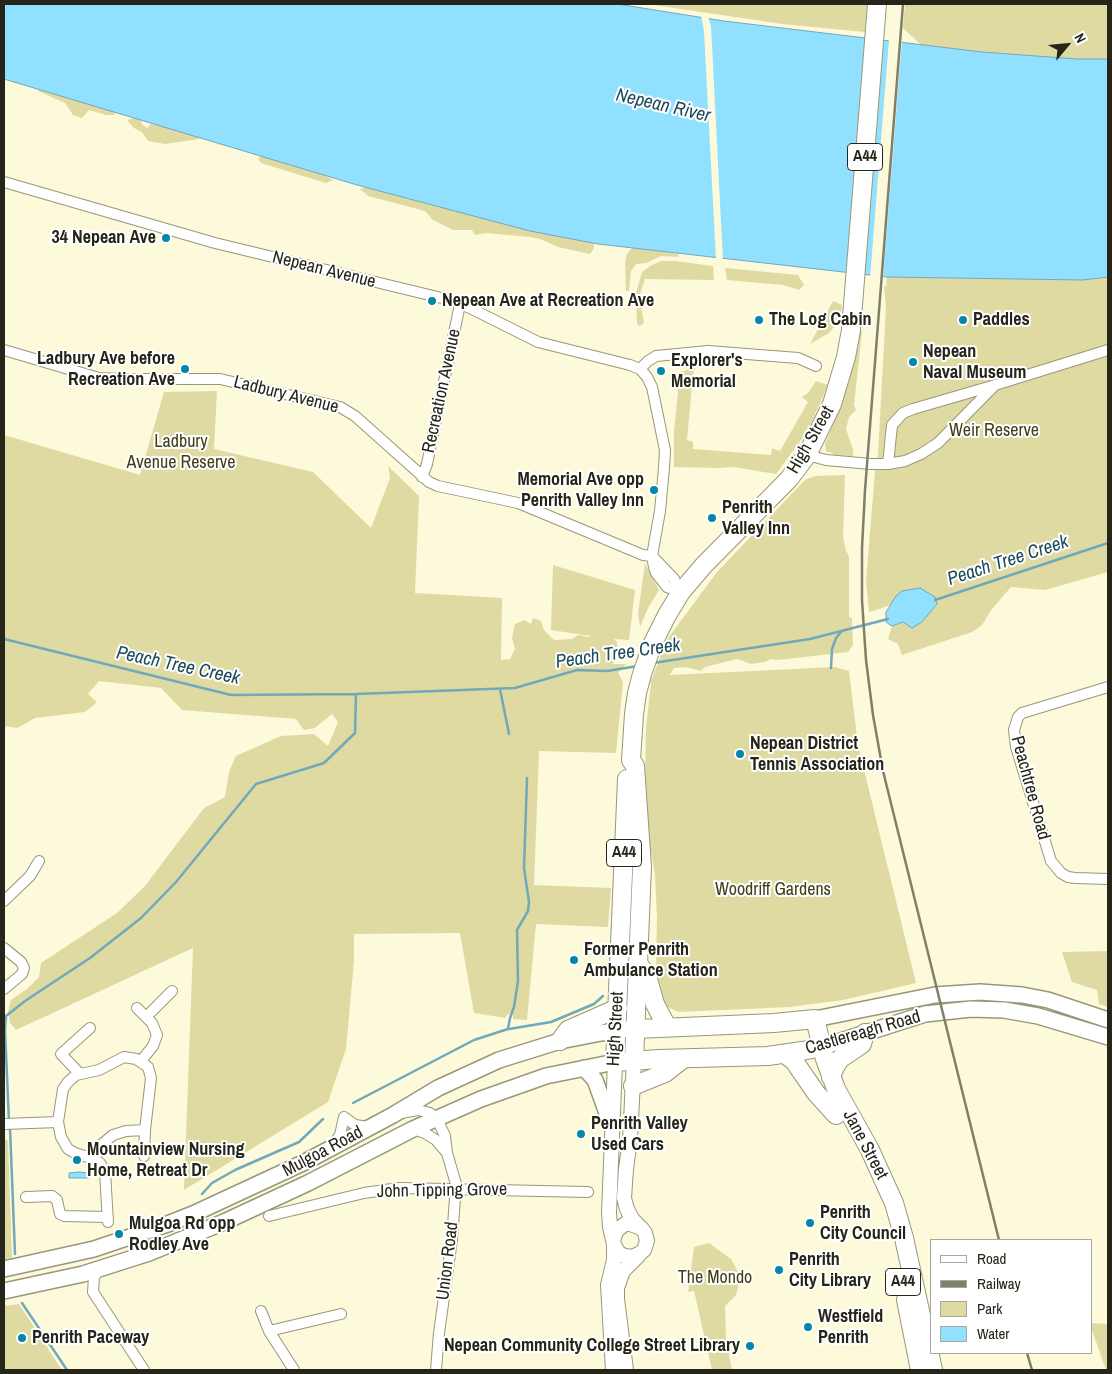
<!DOCTYPE html>
<style>
body{margin:0}
#map{position:relative;width:1112px;height:1374px;overflow:hidden;background:#fcfada;font-family:"Archivo Narrow",sans-serif}
canvas{display:block}
.frame{position:absolute;inset:0;border:5px solid #252519;pointer-events:none}
.legend{position:absolute;left:930px;top:1239px;width:162px;height:115px;box-sizing:border-box;background:#fff;border:1px solid #a8a8a3;margin:0;padding:6px 9px;list-style:none;font-size:15px;color:#252519}
.legend li{display:flex;align-items:center;gap:10px;height:25px}
.legend b{width:25px;border:1px solid #a8a8a3}
.north{position:absolute;left:1042px;top:20px;width:50px;height:50px;-webkit-text-stroke:4px #fff;paint-order:stroke;rotate:62deg;font-size:14px;font-weight:700;line-height:20px;text-align:center;color:#252519}
.north::after{content:'';display:block;margin:auto;width:18px;height:22px;background:#252519;clip-path:polygon(50% 0,100% 100%,50% 72%,0 100%)}
</style>
<div id="map">
<canvas width="1112" height="1374"></canvas>
<div class="frame"></div>
<ul class="legend">
<li><b style="height:6px;background:#fff"></b>Road</li>
<li><b style="height:6px;background:#7f7f6a"></b>Railway</li>
<li><b style="height:14px;background:#dfdaa2"></b>Park</li>
<li><b style="height:14px;background:#91e0ff"></b>Water</li>
</ul>
<div class="north">N</div>
</div>
<script>
const ctx = document.querySelector('canvas').getContext('2d');
ctx.lineJoin = 'round';
function paint(path, color) { ctx.fillStyle = color; ctx.fill(path, 'evenodd'); }
const shape = rows => new Path2D(rows.map(r => 'M' + r).join(''));
function strokePath(path, color, width, dash) { ctx.strokeStyle = color; ctx.lineWidth = width; ctx.lineCap = dash ? 'butt' : 'round'; ctx.setLineDash(dash || []); ctx.stroke(path); }
function label(font, color, halo, rows, align = 'center') {
  ctx.font = font + ' "Archivo Narrow",sans-serif'; ctx.lineWidth = 4; ctx.setLineDash([]); ctx.textBaseline = 'middle'; ctx.strokeStyle = halo; ctx.fillStyle = color; for (const [text, x, y, turn = 0] of rows) {
    ctx.save(); ctx.translate(x, y); ctx.rotate((+turn || 0) * Math.PI / 180); ctx.textAlign = isNaN(turn) ? turn : align; if (halo) ctx.strokeText(text, 0, 0); ctx.fillText(text, 0, 0); ctx.restore();
  }
}
paint(shape([
 [647,4,867,4,865,32,782,24],
 [905,4,1108,4,1108,59,1077,59,983,52,921,45,903,28],
 [39,88,112,108,115,115,106,115,89,110,82,118,73,115,65,103,38,91],
 [139,117,142,124,147,128,151,124,196,133,199,139,165,144,148,141,142,132,134,128,127,120],
 [262,154,315,171,333,180,326,183,261,163,258,159],
 [368,186,593,240,594,248,590,254,558,247,540,239,530,237,486,233,475,235,472,230,453,230,433,220,425,211,368,196,360,189],
 [633,247,678,254,679,257,661,256,646,263,636,264,631,271,629,291,626,291,625,263,627,254],
 [661,261,675,261,713,266,714,280,645,279,639,297,644,323,640,326,637,324,636,293,642,272,650,266],
 [725,268,798,275,804,285,799,290,783,285,727,280],
 [887,277,1083,280,1108,277,1108,572,1045,590,1011,587,992,609,982,625,972,632,902,655,898,644,888,639,892,626,929,613,937,605,929,593,869,612,866,581,875,472,878,454,886,308,884,287,886,286],
 [833,301,842,305,841,316,838,322,829,333,810,344],
 [860,328,862,332,854,405,856,410,849,417,846,429,853,450,853,456,835,455,830,452,826,452,825,444,839,409],
 [696,367,693,374,687,440,693,442,693,449,771,455,772,448,780,451,808,402,802,397,808,393,816,381,828,385,807,432,776,474,733,467,719,468,674,467,674,431,680,372],
 [217,391,214,449,313,472,371,528,390,478,388,466,419,496,415,593,502,598,501,660,510,659,515,649,512,638,515,624,524,620,531,624,533,618,541,621,544,630,554,640,572,639,578,635,589,637,591,636,551,630,553,565,635,590,629,640,614,639,617,642,618,658,612,664,626,664,618,673,623,682,616,753,539,751,534,885,611,888,608,927,536,924,527,1020,513,1019,513,1015,510,1013,506,1016,506,1018,474,1013,460,933,354,934,354,961,346,1049,328,1102,184,1190,193,948,16,1030,10,1023,8,1012,11,1000,27,989,39,977,41,963,117,913,145,886,204,808,225,797,229,772,236,756,281,736,314,734,328,746,338,722,332,714,315,728,304,730,296,719,182,710,161,688,99,681,88,694,97,702,85,712,35,718,17,728,4,726,4,435,140,475,164,392],
 [845,475,843,537,846,551,849,556,849,617,852,618,853,645,848,652,778,660,771,659,765,662,751,664,737,659,705,667,701,671,686,667,674,668,670,675,835,667,849,671,858,745,916,983,843,1000,790,1007,678,1012,668,1007,665,1003,656,971,657,917,655,875,650,847,645,780,646,728,651,684,650,683,668,638,717,572,805,480,815,476],
 [645,563,659,590,648,608,640,627,638,613],
 [1108,951,1108,1007,1099,1004,1097,990,1072,982,1062,952],
 [4,1138,8,1141,12,1258,4,1260],
 [709,1243,731,1259,739,1274,738,1288,736,1295,725,1306,726,1340,732,1370,712,1370,694,1291,688,1292,694,1247],
 [19,1304,62,1370,4,1370,4,1306],
 [1092,1323,1108,1324,1108,1370,1106,1370,1091,1327]
]), '#dfdaa2');
const water = shape([
 [4,4,617,4,724,21,982,52,1077,59,1108,59,1108,277,1083,280,887,277,598,244,530,231,357,185,4,79,4,4],
 [920,588,935,597,937,604,922,622,912,628,903,622,892,626,886,622,886,612,896,596,902,591,920,588],
 [79,1172,89,1173,89,1178,69,1178,69,1173,79,1172]
]);
paint(water, '#91e0ff');
strokePath(water, '#71a8ba', 1);
paint(shape([
 [701,15,708,16,711,26,723,261,716,260,704,31],
 [889,39,902,40,883,279,870,278]
]), '#fcfada');
strokePath(shape([
 [935,600,1108,543],
 [4,639,231,695,356,694,515,688,577,670,607,671,638,666],
 [653,663,810,639,888,619],
 [831,668,832,649,836,638,841,632],
 [500,689,509,734],
 [509,1029,551,1022,594,1004,603,996],
 [353,1103,474,1040,508,1029,510,1018,514,1007,518,981,517,930,528,911,529,902,524,868,527,778],
 [9,1122,5,1030,6,1016,25,1001,90,958,141,918,176,882,256,784,324,763,355,733,356,694],
 [10,1128,15,1254],
 [202,1194,212,1183,235,1170,299,1142,323,1119],
 [22,1303,67,1370]
]), '#71a8ba', 2.5);
const street = shape([
 [4,182,215,243,450,300,470,308,538,342,630,365,640,369,647,377,652,387,665,450,664,468,660,511,652,556,654,567,656,573,667,587,681,592],
 [4,350,99,378,122,379,220,379,340,407,355,416,429,482,438,486,518,503,643,555,652,556],
 [640,369,648,361,656,356,708,351,798,358,816,366],
 [807,455,826,460,871,464,888,464,905,461,921,454,938,443,995,385,1108,350],
 [888,464,892,425,903,413,913,409,992,386],
 [422,477,427,464,460,304],
 [653,557,674,579,681,592],
 [1108,687,1022,713,1018,717,1014,730,1016,747,1051,861,1061,873,1068,877,1075,878,1108,879],
 [4,901,30,876,39,861],
 [4,948,21,962,24,968,22,974,4,989],
 [137,1008,152,1023,157,1035,153,1046,141,1061],
 [146,1017,172,991],
 [80,1074,61,1054,90,1028],
 [401,1113,418,1110,430,1113,437,1119,445,1136,447,1153,456,1184,452,1240,439,1333,436,1370],
 [4,1124,58,1122,63,1089,68,1082,76,1075,99,1070,124,1057,136,1059,148,1067,151,1078,145,1130,126,1131,113,1135,102,1144,94,1159,75,1153,68,1149,61,1137,58,1122],
 [413,1129,425,1133,436,1140,447,1153],
 [333,1145,340,1135,344,1117,355,1125,369,1127],
 [144,1156,145,1130],
 [94,1159,100,1163,105,1172,108,1222],
 [26,1197,52,1196,57,1200,60,1214,64,1216,107,1217],
 [269,1216,364,1193,399,1188,588,1192],
 [99,1269,94,1277,93,1292,144,1370],
 [261,1311,269,1331,294,1370],
 [269,1331,341,1314]
]);
const secondary = shape([
 [634,1061,630,1140,626,1169,624,1198,627,1209,632,1219,642,1229,645,1233,647,1241,644,1250,639,1254,631,1257,622,1255,618,1252,614,1245,613,1240,617,1230,625,1224,630,1224,639,1227],
 [613,1240,610,1227,609,1213,615,1062],
 [613,1370,608,1285,614,1260,614,1245],
 [626,1370,617,1299,617,1288,623,1271,639,1255]
]);
const primary = shape([
 [815,1019,935,995,980,992,1022,995,1048,1000,1108,1020],
 [822,1047,925,1014,971,1009,1004,1010,1038,1016,1108,1037],
 [584,1068,595,1080,612,1127],
 [4,1269,94,1249,165,1225,193,1214,305,1162,393,1115,438,1088,499,1060,560,1041,601,1033,628,1029],
 [4,1291,83,1274,149,1253,224,1222,308,1183,413,1129,481,1099,546,1076,615,1062]
]);
const highway = shape([
 [627,779,615,1062,659,1059,768,1056,802,1051,822,1047],
 [640,966,647,976,655,1004,667,1027],
 [637,1029,774,1023,815,1019,825,1059,836,1089,870,1150,894,1203,904,1238,933,1370],
 [560,1041,568,1030,618,1008],
 [785,1054,794,1061,816,1093,836,1115],
 [634,1061,642,867,635,766,631,760,634,714,637,693,642,674,653,643,667,615,681,592,704,565,789,479,807,455,832,404,846,357,851,330,877,4],
 [831,1077,835,1067,840,1059,862,1044,865,1033],
 [633,1086,665,1073,683,1059],
 [906,1300,920,1370]
]);
strokePath(street, '#99977a', 12);
strokePath(secondary, '#99977a', 16);
strokePath(primary, '#99977a', 18);
strokePath(highway, '#99977a', 20);
strokePath(street, '#fff', 10);
strokePath(secondary, '#fff', 14);
strokePath(primary, '#fff', 15);
strokePath(highway, '#fff', 18);
strokePath(shape([
 [903,4,865,490,862,548,862,600,866,660,873,715,883,771,999,1240],
 [1027,1353,1032,1370]
]), '#7f7f6a', 2.5);
for (const [x, y, r, color] of [
 [166,238,5,"#0486a9"],
 [432,301,5,"#0486a9"],
 [759,320,5,"#0486a9"],
 [963,320,5,"#0486a9"],
 [913,362,5,"#0486a9"],
 [185,369,5,"#0486a9"],
 [661,371,5,"#0486a9"],
 [654,490,5,"#0486a9"],
 [712,518,5,"#0486a9"],
 [740,754,5,"#0486a9"],
 [574,960,5,"#0486a9"],
 [581,1134,5,"#0486a9"],
 [77,1160,5,"#0486a9"],
 [810,1223,5,"#0486a9"],
 [119,1234,5,"#0486a9"],
 [779,1270,5,"#0486a9"],
 [808,1327,5,"#0486a9"],
 [22,1338,5,"#0486a9"],
 [750,1346,5,"#0486a9"]
]) { const dot = new Path2D(); dot.arc(x, y, r, 0, 2 * Math.PI); ctx.fillStyle = color; ctx.fill(dot); strokePath(dot, '#fff', 2); }
for (const [x, y, w] of [
 [865,157,35],
 [624,853,35],
 [903,1282,35]
]) { const box = new Path2D(); box.roundRect(x - w / 2, y - 13.5, w, 27, 4); ctx.fillStyle = '#fff'; ctx.fill(box); strokePath(box, '#252519', 1); }
label('bold 16px', '#252519', null, [
 ["A44",865,157],
 ["A44",624,853],
 ["A44",903,1282]
]);
label('bold 18px', '#252519', '#fff', [
 ["34 Nepean Ave",156,238,"right"],
 ["Nepean Ave at Recreation Ave",442,301],
 ["The Log Cabin",769,320],
 ["Paddles",973,320],
 ["Nepean",923,352],
 ["Naval Museum",923,373],
 ["Ladbury Ave before",175,359,"right"],
 ["Recreation Ave",175,380,"right"],
 ["Explorer's",671,361],
 ["Memorial",671,382],
 ["Memorial Ave opp",644,480,"right"],
 ["Penrith Valley Inn",644,501,"right"],
 ["Penrith",722,508],
 ["Valley Inn",722,529],
 ["Nepean District",750,744],
 ["Tennis Association",750,765],
 ["Former Penrith",584,950],
 ["Ambulance Station",584,971],
 ["Penrith Valley",591,1124],
 ["Used Cars",591,1145],
 ["Mountainview Nursing",87,1150],
 ["Home, Retreat Dr",87,1171],
 ["Penrith",820,1213],
 ["City Council",820,1234],
 ["Mulgoa Rd opp",129,1224],
 ["Rodley Ave",129,1245],
 ["Penrith",789,1260],
 ["City Library",789,1281],
 ["Westfield",818,1317],
 ["Penrith",818,1338],
 ["Penrith Paceway",32,1338],
 ["Nepean Community College Street Library",740,1346,"right"]
], 'left');
label('18px', '#252519', '#fff', [
 ["Nepean Avenue",324,270,14],
 ["Recreation Avenue",442,391,-78],
 ["Ladbury Avenue",286,395,14],
 ["High Street",811,440,-60],
 ["Peachtree Road",1030,788,75],
 ["High Street",616,1029,-87],
 ["Castlereagh Road",863,1033,-16],
 ["Jane Street",865,1145,62],
 ["Mulgoa Road",323,1152,-28],
 ["John Tipping Grove",442,1191,-1],
 ["Union Road",448,1261,-83]
]);
label('18px', '#413d17', '#fff', [
 ["Weir Reserve",994,431],
 ["Ladbury",181,442],
 ["Avenue Reserve",181,463],
 ["Woodriff Gardens",773,890],
 ["The Mondo",715,1278]
]);
label('italic 19px', '#1d4b5b', '#fff', [
 ["Nepean River",663,106,13],
 ["Peach Tree Creek",1008,561,-18],
 ["Peach Tree Creek",618,654,-8],
 ["Peach Tree Creek",178,666,12]
]);
</script>
